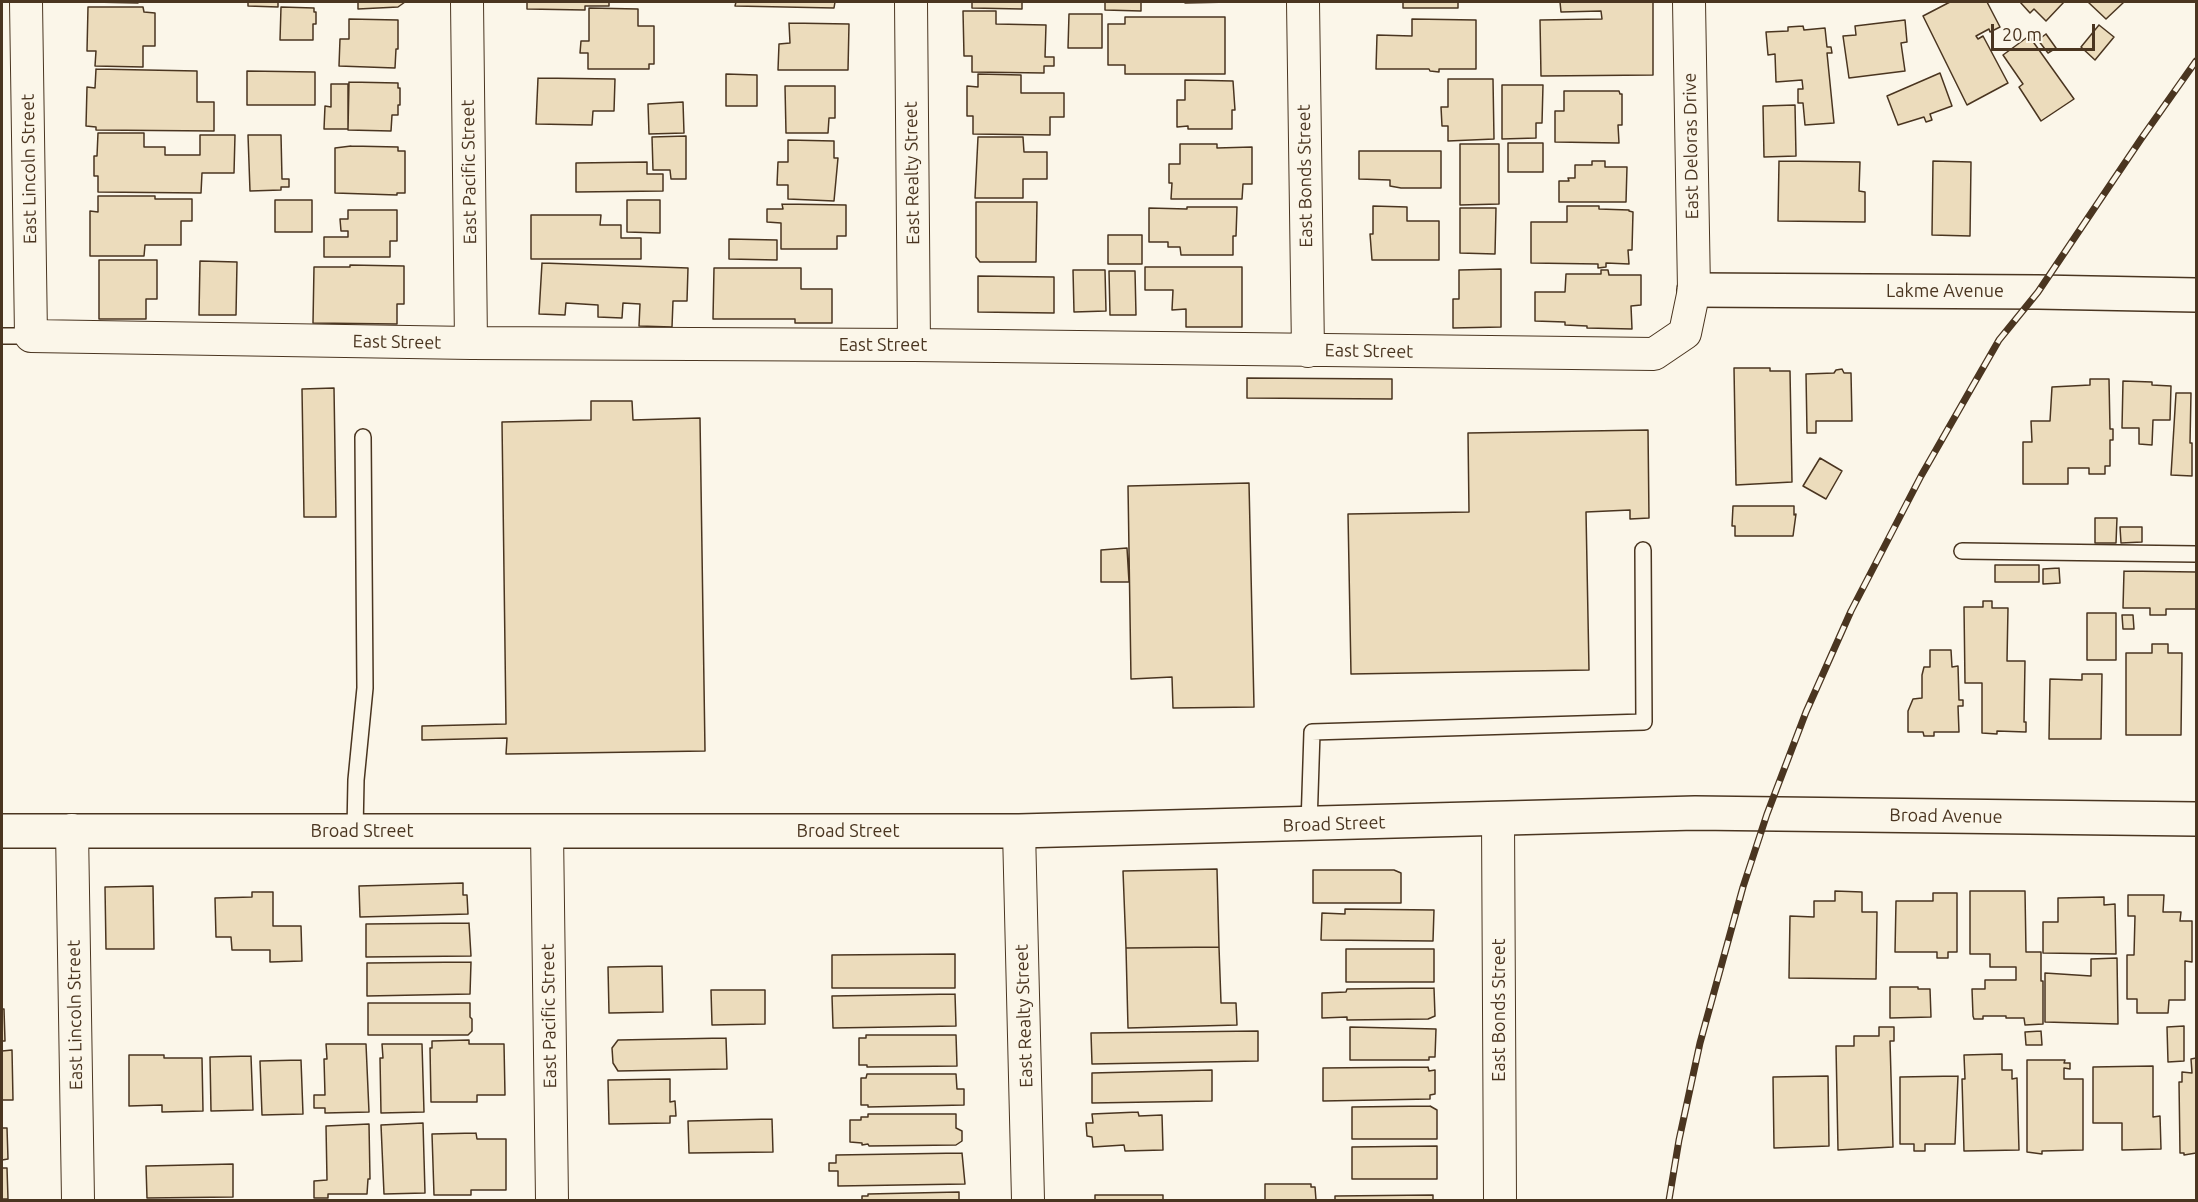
<!DOCTYPE html>
<style>
body{margin:0}
#map{position:relative;width:2198px;height:1202px;overflow:hidden;background:#fbf6e9;font-family:Ubuntu,sans-serif}
canvas{display:block}
.frame{position:absolute;inset:0;border:3px solid #4a3520;pointer-events:none}
.scale{position:absolute;left:1991px;top:24px;width:104px;height:27px;box-sizing:border-box;border:3px solid #4a3520;border-top:0;padding-left:8px;font-size:18px;line-height:21px;white-space:nowrap;color:#4a3520;-webkit-text-stroke:4px #fbf6e9;paint-order:stroke}
</style>
<div id="map">
<canvas width="2198" height="1202"></canvas>
<div class="frame"></div>
<div class="scale">20 m</div>
</div>
<script>
const ctx = document.querySelector('canvas').getContext('2d');
ctx.lineJoin = 'round';
function paint(path, color) { ctx.fillStyle = color; ctx.fill(path, 'evenodd'); }
const shape = rows => new Path2D(rows.map(r => 'M' + r).join(''));
function strokePath(path, color, width, dash) { ctx.strokeStyle = color; ctx.lineWidth = width; ctx.lineCap = dash ? 'butt' : 'round'; ctx.setLineDash(dash || []); ctx.stroke(path); }
function label(font, color, halo, rows, align = 'center') {
  ctx.font = font + ' Ubuntu,sans-serif'; ctx.lineWidth = 4.5; ctx.setLineDash([]); ctx.textBaseline = 'middle'; ctx.strokeStyle = halo; ctx.fillStyle = color; for (const [text, x, y, turn = 0] of rows) {
    ctx.save(); ctx.translate(x, y); ctx.rotate((+turn || 0) * Math.PI / 180); ctx.textAlign = isNaN(turn) ? turn : align; if (halo) ctx.strokeText(text, 0, 0); ctx.fillText(text, 0, 0); ctx.restore();
  }
}
const building = shape([
 [93,2,138,2,138,3,93,2],
 [248,2,278,2,278,7,248,6,248,2],
 [358,2,405,2,398,7,358,9,358,2],
 [527,2,609,2,609,6,585,6,585,10,527,9,527,2],
 [736,2,835,2,834,8,735,6,736,2],
 [972,2,1022,2,1022,9,972,8,972,2],
 [1105,2,1141,2,1141,11,1105,10,1105,2],
 [1185,2,1230,2,1185,3,1185,2],
 [1403,2,1458,2,1458,8,1403,8,1403,2],
 [1560,2,1653,2,1653,75,1541,76,1540,20,1602,19,1601,11,1561,12,1560,2],
 [1950,2,1987,2,2000,27,1990,32,1989,29,1976,36,1978,39,1983,36,2008,83,1967,105,1923,16,1950,2],
 [2020,2,2064,2,2046,21,2034,9,2030,13,2020,2],
 [2088,2,2124,2,2106,19,2088,2],
 [88,7,143,7,144,12,155,13,155,46,143,46,143,67,95,66,96,51,87,51,88,7],
 [281,7,314,8,314,12,316,12,316,24,313,24,313,40,280,40,281,7],
 [589,8,638,9,638,26,654,26,654,64,649,64,649,69,588,69,588,53,580,53,581,41,589,41,589,8],
 [963,11,996,11,996,24,1046,25,1045,57,1054,57,1054,66,1044,66,1044,73,972,72,972,56,964,56,963,11],
 [1069,14,1102,14,1102,48,1068,48,1069,14],
 [1125,17,1225,17,1225,74,1125,74,1125,65,1108,65,1108,24,1125,24,1125,17],
 [349,19,398,20,398,49,396,49,395,68,339,66,340,39,349,39,349,19],
 [1412,19,1476,20,1476,69,1439,69,1439,72,1430,71,1429,69,1376,69,1377,35,1412,36,1412,19],
 [1905,20,1907,42,1901,43,1905,71,1849,78,1843,36,1856,35,1855,26,1905,20],
 [789,23,849,24,848,70,778,70,779,44,790,43,789,23],
 [2099,25,2114,37,2095,60,2081,47,2099,25],
 [1803,26,1804,30,1825,28,1827,47,1831,47,1832,53,1827,53,1834,123,1805,125,1803,103,1798,103,1798,89,1803,89,1802,80,1776,82,1775,54,1768,55,1766,32,1788,31,1788,27,1803,26],
 [2046,34,2056,48,2048,53,2038,40,2046,34],
 [2029,36,2074,99,2041,121,2019,87,2023,84,2003,55,2029,36],
 [96,69,197,71,197,102,214,102,214,131,96,130,96,127,86,126,87,87,95,88,96,69],
 [247,71,315,72,315,105,247,105,247,71],
 [1940,73,1952,106,1930,114,1932,120,1926,122,1924,117,1898,125,1887,96,1940,73],
 [726,74,757,75,757,106,726,106,726,74],
 [978,74,1021,75,1021,93,1064,93,1064,117,1050,117,1050,135,973,134,973,116,967,116,967,86,978,87,978,74],
 [538,78,615,79,614,111,593,111,592,125,536,124,538,78],
 [1448,79,1493,79,1494,139,1448,141,1448,126,1442,126,1441,107,1448,107,1448,79],
 [1185,80,1233,81,1235,110,1232,110,1232,129,1188,129,1188,126,1177,127,1177,100,1185,100,1185,80],
 [349,82,398,83,398,88,400,88,400,105,398,105,398,115,392,115,391,131,348,130,349,82],
 [331,84,348,84,348,129,324,129,325,106,331,107,331,84],
 [1502,85,1543,85,1542,123,1536,123,1536,138,1502,139,1502,85],
 [785,86,835,86,835,118,829,118,828,133,786,133,785,86],
 [1564,91,1619,91,1620,94,1622,94,1622,125,1618,125,1619,143,1555,142,1555,111,1564,111,1564,91],
 [683,102,684,133,649,134,648,104,683,102],
 [1795,105,1796,156,1764,157,1763,106,1795,105],
 [98,133,144,133,144,147,165,147,165,155,200,155,200,135,235,135,234,173,202,173,201,193,98,192,98,176,94,176,94,156,97,156,98,133],
 [248,135,281,135,282,179,289,179,289,187,281,187,281,190,250,191,248,135],
 [686,136,686,179,671,179,670,170,653,170,652,137,686,136],
 [978,137,1023,137,1024,152,1047,152,1047,179,1023,179,1023,198,975,198,978,137],
 [788,140,834,141,834,158,838,158,834,201,788,199,788,185,777,185,778,162,788,162,788,140],
 [1508,143,1543,143,1543,172,1508,172,1508,143],
 [1180,144,1217,144,1217,148,1252,147,1252,184,1243,184,1242,199,1171,199,1172,183,1169,183,1169,164,1180,164,1180,144],
 [1460,144,1499,144,1499,204,1460,205,1460,144],
 [351,146,398,147,398,151,405,151,405,193,397,193,397,195,335,193,335,148,351,146],
 [1359,151,1441,151,1441,188,1401,188,1390,186,1390,180,1359,179,1359,151],
 [1592,161,1605,161,1605,167,1627,167,1626,202,1559,202,1559,181,1569,181,1568,178,1575,178,1575,165,1592,165,1592,161],
 [1779,161,1860,162,1859,191,1865,192,1865,222,1778,221,1779,161],
 [1933,161,1971,162,1970,236,1932,235,1933,161],
 [647,162,647,174,663,174,663,191,576,192,576,163,647,162],
 [98,196,155,196,155,199,192,199,192,221,181,221,181,245,145,245,144,256,90,256,90,211,98,212,98,196],
 [275,200,312,200,312,232,275,232,275,200],
 [627,200,660,200,660,233,627,232,627,200],
 [976,202,1037,202,1036,262,980,262,976,257,976,202],
 [782,204,846,205,846,236,837,236,837,249,781,249,781,223,767,222,767,209,783,209,782,204],
 [1373,206,1407,207,1407,221,1439,221,1439,260,1372,260,1370,234,1373,234,1373,206],
 [1567,206,1599,206,1599,209,1629,210,1629,211,1633,212,1632,250,1628,250,1629,264,1606,263,1606,267,1598,268,1598,264,1531,263,1531,222,1567,222,1567,206],
 [1187,207,1237,207,1236,236,1233,236,1233,255,1181,255,1180,247,1168,247,1168,242,1149,242,1149,208,1187,209,1187,207],
 [1460,208,1496,208,1495,254,1460,253,1460,208],
 [348,210,397,210,397,241,390,241,390,257,324,257,324,237,348,237,348,231,341,231,340,219,348,219,348,210],
 [531,215,601,215,600,225,621,225,621,238,641,238,641,259,531,259,531,215],
 [1108,235,1142,235,1142,264,1108,264,1108,235],
 [729,239,777,240,777,260,729,259,729,239],
 [99,260,157,260,157,299,146,299,146,319,99,319,99,260],
 [200,261,237,262,236,315,199,315,200,261],
 [542,263,688,268,687,301,673,301,672,327,639,326,640,304,623,303,622,318,598,317,598,305,566,303,565,315,539,314,542,263],
 [350,265,404,266,404,304,397,304,397,324,313,323,314,267,350,267,350,265],
 [1145,267,1242,267,1242,327,1186,327,1186,309,1172,310,1173,290,1145,290,1145,267],
 [714,268,801,268,801,289,832,289,832,323,795,323,795,319,713,319,714,268],
 [1501,269,1501,327,1453,328,1453,299,1459,299,1459,270,1501,269],
 [1073,270,1105,270,1106,311,1074,312,1073,270],
 [1601,270,1608,270,1609,275,1641,275,1641,305,1631,306,1632,329,1587,328,1587,326,1565,325,1565,322,1535,321,1535,292,1565,292,1566,274,1601,274,1601,270],
 [1109,271,1135,271,1136,315,1110,315,1109,271],
 [978,276,1054,277,1054,313,978,312,978,276],
 [1734,368,1770,368,1770,371,1790,371,1792,482,1736,485,1734,368],
 [1842,369,1844,373,1851,373,1852,421,1816,421,1816,433,1807,433,1806,374,1834,373,1836,370,1842,369],
 [1247,378,1392,379,1392,399,1247,398,1247,378],
 [2090,379,2109,379,2110,429,2113,429,2113,440,2110,440,2110,466,2105,466,2105,474,2089,474,2089,468,2068,468,2068,484,2023,484,2023,442,2032,442,2031,421,2050,421,2052,387,2090,385,2090,379],
 [2123,381,2152,382,2152,385,2171,386,2170,420,2153,420,2152,445,2139,444,2139,428,2122,428,2123,381],
 [334,388,336,517,304,517,302,389,334,388],
 [2176,393,2191,393,2190,443,2192,443,2192,476,2171,475,2176,393],
 [591,401,632,401,633,420,700,418,705,751,506,754,507,738,422,740,422,726,506,724,502,422,591,420,591,401],
 [1648,430,1649,518,1630,519,1630,510,1586,512,1589,670,1351,674,1348,514,1469,512,1468,433,1648,430],
 [1820,458,1842,471,1826,499,1803,486,1820,458],
 [1249,483,1254,707,1173,708,1172,677,1131,679,1128,486,1249,483],
 [1733,506,1794,506,1794,515,1796,514,1793,536,1735,536,1735,526,1732,526,1733,506],
 [2095,518,2117,518,2116,543,2095,543,2095,518],
 [2120,527,2142,527,2142,542,2121,543,2120,527],
 [1127,548,1129,582,1101,582,1101,550,1127,548],
 [1995,565,2039,565,2039,582,1995,582,1995,565],
 [2059,568,2060,583,2043,584,2043,569,2059,568],
 [2124,571,2196,572,2196,609,2166,609,2166,615,2150,615,2150,608,2123,608,2124,571],
 [1983,601,1992,601,1992,608,2008,608,2007,661,2025,661,2024,722,2026,722,2026,732,1997,731,1997,734,1982,733,1982,683,1965,683,1964,607,1983,607,1983,601],
 [2087,613,2116,613,2116,660,2087,660,2087,613],
 [2122,615,2133,615,2134,629,2123,629,2122,615],
 [2152,644,2168,644,2168,653,2182,653,2181,735,2126,735,2126,653,2152,653,2152,644],
 [1930,650,1951,650,1952,667,1958,666,1959,700,1963,700,1963,706,1958,706,1959,732,1934,732,1934,736,1924,736,1923,732,1908,732,1908,711,1913,699,1922,698,1922,675,1924,667,1930,667,1930,650],
 [2082,674,2102,674,2101,739,2049,739,2050,679,2082,680,2082,674],
 [1217,869,1219,947,1126,948,1123,871,1217,869],
 [1313,870,1394,870,1401,873,1401,903,1313,903,1313,870],
 [463,883,463,895,467,895,468,914,360,917,359,886,463,883],
 [153,886,154,949,106,949,105,887,153,886],
 [1835,891,1862,892,1862,912,1877,912,1876,979,1789,978,1790,916,1814,917,1814,901,1835,901,1835,891],
 [1970,891,2025,891,2026,952,2041,952,2041,981,2043,981,2043,1024,2025,1025,2024,1018,2006,1018,2006,1016,1983,1016,1983,1019,1974,1019,1973,1016,1972,989,1985,989,1985,980,2016,980,2016,967,1990,967,1990,954,1970,954,1970,891],
 [252,892,273,892,273,926,301,926,302,961,270,962,270,950,232,950,231,937,216,937,215,898,252,897,252,892],
 [1933,893,1957,893,1957,952,1948,952,1948,958,1937,958,1937,952,1895,952,1896,901,1933,901,1933,893],
 [2128,895,2164,895,2163,912,2181,912,2180,921,2192,921,2192,962,2185,961,2185,1000,2169,1000,2168,1013,2137,1013,2137,999,2127,999,2127,955,2134,955,2135,916,2128,916,2128,895],
 [2104,897,2104,905,2115,904,2116,954,2043,953,2043,922,2058,922,2058,898,2104,897],
 [1345,909,1434,910,1433,941,1321,940,1322,913,1345,914,1345,909],
 [469,923,471,956,366,957,366,924,469,923],
 [1219,947,1221,1003,1236,1003,1237,1025,1128,1028,1126,948,1219,947],
 [1346,949,1434,949,1434,982,1346,982,1346,949],
 [955,954,955,988,832,988,832,955,955,954],
 [2117,958,2118,1024,2045,1022,2045,973,2091,976,2091,959,2117,958],
 [471,962,470,994,367,996,367,963,471,962],
 [662,966,663,1012,609,1013,608,967,662,966],
 [1890,987,1918,987,1918,989,1930,989,1931,1017,1890,1018,1890,987],
 [1434,988,1435,1016,1428,1019,1347,1020,1347,1017,1322,1018,1322,993,1346,992,1347,989,1434,988],
 [711,990,765,990,765,1024,712,1025,711,990],
 [955,994,956,1026,833,1028,832,996,955,994],
 [368,1003,470,1003,470,1017,472,1019,472,1031,468,1035,368,1035,368,1003],
 [2,1009,4,1009,5,1041,2,1041,2,1009],
 [2184,1026,2184,1061,2168,1062,2167,1027,2184,1026],
 [1350,1027,1436,1029,1435,1057,1429,1057,1429,1060,1350,1060,1350,1027],
 [1879,1027,1894,1027,1894,1041,1890,1041,1893,1147,1838,1150,1836,1046,1854,1046,1854,1036,1879,1036,1879,1027],
 [1258,1031,1258,1061,1092,1064,1091,1033,1258,1031],
 [2041,1031,2042,1045,2026,1045,2025,1032,2041,1031],
 [866,1035,956,1035,957,1066,867,1067,867,1065,859,1065,859,1038,866,1038,866,1035],
 [726,1038,727,1069,618,1071,613,1063,612,1048,618,1040,726,1038],
 [469,1040,469,1044,504,1044,505,1095,477,1095,477,1102,431,1102,430,1048,432,1048,432,1041,469,1040],
 [326,1044,366,1044,369,1112,325,1113,325,1108,314,1108,314,1095,325,1095,324,1059,327,1059,326,1044],
 [382,1044,422,1044,424,1112,381,1113,380,1058,383,1058,382,1044],
 [12,1050,13,1100,2,1100,2,1051,12,1050],
 [2002,1054,2002,1070,2012,1070,2012,1079,2017,1078,2019,1150,1964,1151,1962,1079,1965,1079,1964,1055,2002,1054],
 [2196,1054,2196,1153,2184,1155,2184,1153,2180,1153,2179,1082,2182,1082,2182,1072,2192,1073,2191,1059,2196,1058,2196,1054],
 [129,1055,164,1055,164,1058,202,1058,203,1111,162,1112,162,1105,129,1106,129,1055],
 [251,1056,253,1110,211,1111,210,1057,251,1056],
 [301,1060,303,1114,262,1115,260,1061,301,1060],
 [2027,1060,2065,1060,2064,1063,2070,1063,2070,1069,2064,1068,2064,1079,2083,1079,2083,1150,2042,1151,2042,1154,2027,1152,2027,1060],
 [2153,1066,2153,1117,2160,1116,2161,1149,2122,1150,2122,1123,2093,1123,2093,1067,2153,1066],
 [1428,1067,1429,1071,1435,1070,1435,1094,1430,1095,1430,1099,1323,1101,1323,1068,1428,1067],
 [1212,1070,1212,1101,1092,1103,1092,1073,1212,1070],
 [867,1074,956,1074,957,1089,964,1089,964,1105,868,1107,868,1105,861,1105,861,1078,866,1078,867,1074],
 [1828,1076,1829,1146,1774,1148,1773,1077,1828,1076],
 [1958,1076,1955,1144,1925,1144,1925,1151,1914,1151,1914,1144,1900,1144,1900,1077,1958,1076],
 [670,1079,670,1102,675,1101,676,1116,670,1116,670,1123,609,1124,608,1080,670,1079],
 [1430,1106,1437,1110,1437,1139,1352,1139,1352,1107,1430,1106],
 [1138,1112,1139,1116,1162,1115,1163,1150,1125,1151,1124,1145,1093,1147,1092,1137,1087,1136,1086,1123,1093,1123,1092,1114,1138,1112],
 [868,1114,956,1114,956,1128,962,1131,962,1141,956,1145,869,1146,868,1144,862,1145,862,1143,850,1142,850,1120,861,1120,861,1117,868,1117,868,1114],
 [772,1119,773,1152,689,1153,688,1121,772,1119],
 [423,1123,425,1193,384,1194,381,1125,423,1123],
 [369,1124,370,1179,368,1179,367,1194,328,1194,328,1198,314,1198,314,1181,327,1180,326,1126,369,1124],
 [2,1128,7,1128,8,1159,2,1160,2,1128],
 [476,1133,477,1139,506,1139,506,1190,471,1190,471,1195,434,1195,432,1134,476,1133],
 [1437,1146,1437,1179,1352,1179,1352,1147,1437,1146],
 [962,1153,965,1184,838,1186,838,1171,829,1171,829,1163,836,1163,836,1155,962,1153],
 [233,1164,233,1197,147,1198,146,1166,233,1164],
 [2,1168,7,1168,8,1199,2,1199,2,1168],
 [1265,1184,1311,1184,1311,1187,1315,1187,1316,1200,1265,1200,1265,1184],
 [959,1192,959,1200,862,1200,862,1196,868,1196,868,1194,959,1192],
 [1095,1195,1163,1195,1163,1200,1095,1200,1095,1195],
 [1433,1195,1433,1200,1335,1200,1335,1196,1433,1195]
]);
paint(building, '#ecdcbc');
strokePath(building, '#4a3520', 1.5);
const service = shape([
 [2,336,31,336],
 [1962,551,2196,554],
 [1309,825,1312,732,1644,722,1643,550],
 [355,831,356,780,365,688,363,437]
]);
const minor = shape([
 [26,2,31,336,471,343,914,345,1654,354,1685,333,1694,290,1689,2],
 [467,2,471,343],
 [911,2,914,345],
 [1303,2,1308,351],
 [1498,819,1500,1200],
 [72,830,78,1200],
 [1019,831,1028,1200],
 [547,832,552,1200]
]);
const tertiary = shape([
 [1694,290,2038,292,2196,295],
 [2,831,1019,831,1695,813,2196,819]
]);
strokePath(service, '#4a3520', 18);
strokePath(minor, '#4a3520', 34);
strokePath(tertiary, '#4a3520', 36);
strokePath(service, '#fbf6e9', 15);
strokePath(minor, '#fbf6e9', 32);
strokePath(tertiary, '#fbf6e9', 33);
const rail = shape([
 [1669,1200,1679,1140,1700,1043,1743,887,1767,814,1806,712,1851,611,1921,476,1999,340,2038,292,2141,139,2196,61]
]);
strokePath(rail, '#4a3520', 7);
strokePath(rail, '#fbf6e9', 4.5, [14]);
label('18px', '#4a3520', '#fbf6e9', [
 ["East Deloras Drive",1691,146,-91],
 ["East Lincoln Street",29,169,-91],
 ["East Pacific Street",469,172,-91],
 ["East Realty Street",912,173,-91],
 ["East Bonds Street",1305,176,-91],
 ["Lakme Avenue",1945,291],
 ["East Street",397,342,1],
 ["East Street",883,345],
 ["East Street",1369,351,1],
 ["Broad Avenue",1946,816,1],
 ["Broad Street",1334,824,-2],
 ["Broad Street",362,831],
 ["Broad Street",848,831],
 ["East Bonds Street",1499,1010,-90],
 ["East Lincoln Street",75,1015,-91],
 ["East Pacific Street",549,1016,-91],
 ["East Realty Street",1024,1016,-92]
]);
</script>
